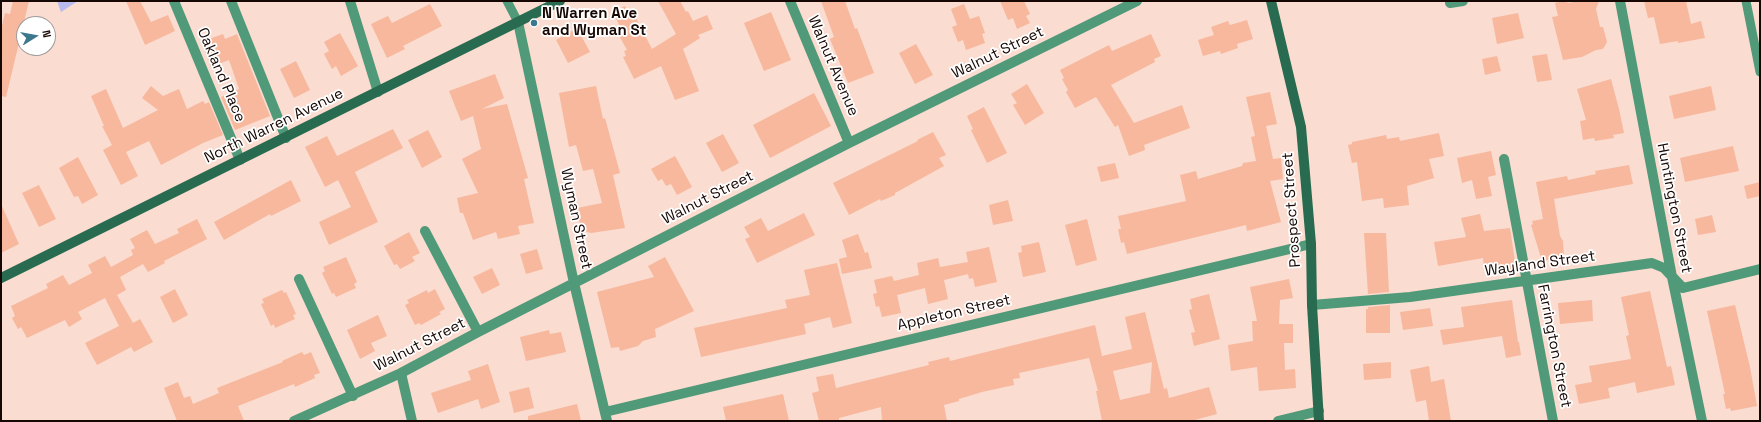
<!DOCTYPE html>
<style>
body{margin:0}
#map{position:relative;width:1761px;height:422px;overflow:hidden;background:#fadcd0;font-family:"Space Grotesk",sans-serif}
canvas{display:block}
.frame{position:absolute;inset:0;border:2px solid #170703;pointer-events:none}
.north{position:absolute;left:16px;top:16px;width:40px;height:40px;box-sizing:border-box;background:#fff;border:1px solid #a29c9a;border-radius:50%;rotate:79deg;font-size:11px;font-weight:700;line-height:16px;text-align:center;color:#170703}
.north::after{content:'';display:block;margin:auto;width:14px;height:18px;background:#3b788e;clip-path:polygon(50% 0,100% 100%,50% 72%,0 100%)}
</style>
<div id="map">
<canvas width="1761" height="422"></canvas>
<div class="frame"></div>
<div class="north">N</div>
</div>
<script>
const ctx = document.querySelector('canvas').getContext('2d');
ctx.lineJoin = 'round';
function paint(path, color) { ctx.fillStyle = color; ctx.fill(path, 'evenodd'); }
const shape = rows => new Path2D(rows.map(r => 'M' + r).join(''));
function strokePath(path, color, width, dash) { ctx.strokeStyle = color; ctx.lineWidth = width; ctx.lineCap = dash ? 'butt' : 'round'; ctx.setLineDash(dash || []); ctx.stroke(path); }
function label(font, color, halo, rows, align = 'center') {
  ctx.font = font + ' "Space Grotesk",sans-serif'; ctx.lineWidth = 3.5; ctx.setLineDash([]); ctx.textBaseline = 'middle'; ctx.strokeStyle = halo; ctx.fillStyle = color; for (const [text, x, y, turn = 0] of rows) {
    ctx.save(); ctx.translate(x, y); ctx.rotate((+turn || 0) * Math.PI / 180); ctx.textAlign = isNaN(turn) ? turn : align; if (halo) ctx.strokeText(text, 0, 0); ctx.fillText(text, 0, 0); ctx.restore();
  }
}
paint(shape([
 [57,1,78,1,61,12]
]), '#b9bbf0');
paint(shape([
 [13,1,29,1,6,97,1,96,1,30,5,13,10,14],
 [126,1,140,1,151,22,168,15,175,31,145,45],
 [658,1,680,1,686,12,688,11,693,21,707,15,713,29,698,35,700,38,683,49,699,91,675,100,661,66,634,79,623,57,626,56,624,51,627,50,616,30,620,27,613,12,625,6,630,16,634,14,652,49,676,34],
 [821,1,845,1,855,29,857,28,874,73,848,83,830,39,834,37],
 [1000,1,1024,1,1030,14,1026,16,1030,23,1017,29,1013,18,1008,20],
 [1563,1,1569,3,1578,1,1599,1,1596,9,1600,27,1603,27,1607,42,1603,49,1596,50,1582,57,1563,60,1552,17,1558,16,1555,3],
 [1644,1,1686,1,1691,24,1701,21,1705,38,1678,43,1678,41,1660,44,1654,17,1648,18],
 [430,4,442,26,403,46,405,49,387,58,371,24,388,16,392,23],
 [964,4,970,19,979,16,985,33,982,34,985,43,966,50,963,40,958,42,952,27,957,25,951,9],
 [771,12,791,60,764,71,744,23],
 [1518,13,1524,38,1497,44,1492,18],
 [1247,20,1253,39,1237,44,1238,48,1221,54,1220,51,1203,56,1198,40,1214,35,1211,27,1228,21,1230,25],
 [577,28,590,52,568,63,556,40],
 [340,33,358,66,341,76,336,66,332,69,324,54,329,51,324,42],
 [223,34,225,39,237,34,270,116,235,130,221,97,239,89,229,60,211,67,201,42],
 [1151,34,1161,56,1154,59,1155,62,1111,85,1134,123,1182,105,1190,128,1144,145,1145,150,1129,156,1118,125,1115,127,1096,97,1075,108,1066,92,1068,90,1062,79,1064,78,1060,70,1109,45,1112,51],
 [916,44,933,75,915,84,899,53],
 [1547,54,1552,80,1537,82,1532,56],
 [1497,56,1501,71,1485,75,1482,59],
 [296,61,310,90,294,98,280,69],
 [495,74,504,98,482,109,507,104,528,178,524,179,534,223,518,226,520,234,498,239,496,232,473,240,463,213,460,213,457,198,478,193,462,159,481,149,473,116,461,121,449,91],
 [1611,79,1619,109,1624,133,1613,135,1614,138,1595,141,1594,138,1583,140,1580,121,1586,120,1577,89],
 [1027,84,1044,113,1025,125,1013,105,1017,103,1011,94],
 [151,86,163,96,179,89,187,109,203,101,205,104,209,102,223,135,203,143,161,165,149,141,126,152,138,176,121,185,103,150,112,145,102,126,104,126,91,96,106,89,123,128,158,110,142,98],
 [596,86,603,119,605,118,620,173,613,175,625,228,591,233,587,232,580,225,577,208,602,203,593,169,583,171,576,145,569,147,559,93],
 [1711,86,1716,110,1674,119,1669,96],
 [1270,92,1277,124,1266,126,1273,159,1281,158,1283,179,1270,181,1281,222,1247,231,1246,225,1127,254,1124,242,1121,243,1118,229,1121,229,1118,216,1186,201,1180,175,1196,171,1198,179,1242,166,1243,163,1256,161,1251,137,1255,136,1246,97],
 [814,93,831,126,770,158,753,125],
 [984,107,1007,153,987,163,971,130,973,129,967,116],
 [393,129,403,148,355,172,378,222,329,245,319,222,351,207,338,180,325,187,305,147,327,136,337,156],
 [428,130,442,157,422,168,408,140],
 [933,132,946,155,939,158,944,166,895,193,895,195,881,201,880,199,849,215,833,183,918,141,917,140],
 [1439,133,1444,156,1429,159,1434,178,1407,186,1409,205,1384,208,1383,198,1362,201,1357,162,1352,163,1348,145,1352,144,1352,142,1386,135,1387,139,1399,137,1400,141],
 [723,134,739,163,722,172,706,143],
 [1733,146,1739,171,1685,182,1680,158],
 [1491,151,1496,175,1488,177,1492,196,1476,199,1472,180,1462,183,1457,158],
 [675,156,692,187,677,195,671,184,666,186,662,179,658,181,651,169],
 [78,157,98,195,82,204,78,196,74,197,59,168],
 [1115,163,1119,178,1101,182,1097,167],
 [1629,165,1633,184,1554,199,1560,236,1563,241,1564,257,1542,261,1531,225,1533,224,1532,221,1543,219,1536,182,1567,176,1568,180,1596,174,1595,171],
 [291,180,301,201,271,216,270,214,224,240,214,222],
 [1760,182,1760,196,1747,199,1744,186],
 [39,185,56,219,39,227,22,193],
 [1008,200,1013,221,993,225,989,205],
 [1,204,19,244,1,253],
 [804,213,815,235,757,263,745,239,750,237,744,227,761,218,768,231],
 [1480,214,1484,231,1510,228,1516,268,1505,270,1494,266,1484,268,1483,258,1438,266,1434,242,1466,237,1461,218],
 [1712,215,1716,232,1698,235,1695,219],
 [197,219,207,239,164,261,165,263,148,272,143,264,120,277,126,290,117,295,133,323,140,319,153,342,134,352,131,347,97,365,85,343,119,326,105,298,78,312,82,319,69,327,65,320,27,338,21,327,18,329,12,318,15,316,11,306,48,288,46,284,63,275,69,285,92,273,88,265,105,256,111,267,133,255,131,250,135,248,130,239,147,230,155,244,179,233,177,229],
 [1087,219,1097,260,1076,266,1065,225],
 [409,232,420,253,412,257,415,261,400,269,397,264,394,265,384,246],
 [1364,233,1386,233,1389,292,1368,294],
 [858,234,865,253,868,252,872,268,842,274,839,259,847,257,842,240],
 [1039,242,1046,272,1023,277,1018,253,1022,252,1021,246],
 [989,247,997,282,975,287,973,278,969,279,968,274,944,280,948,299,928,304,925,288,897,295,901,313,882,317,879,306,876,307,873,294,877,293,874,280,892,276,894,281,919,275,917,263,938,258,940,267,968,262,966,252],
 [537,249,543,269,526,274,520,254],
 [346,257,357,282,354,284,356,288,336,297,334,293,332,294,322,273,325,271,323,267],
 [665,257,694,311,655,329,656,337,643,341,638,346,620,351,619,347,611,348,597,292,654,277,648,266],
 [837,263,852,323,833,328,830,317,804,324,806,334,701,357,694,328,787,308,785,300,810,295,804,270],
 [492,268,500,285,482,294,473,277],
 [1289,279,1293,298,1280,300,1279,324,1293,324,1293,343,1284,343,1285,370,1295,369,1296,388,1259,391,1257,367,1231,371,1228,345,1253,341,1252,321,1257,321,1250,287],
 [175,289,188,315,173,323,160,297],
 [435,289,445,309,439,312,441,314,421,325,419,323,415,325,405,305,409,303,407,300,427,290,428,293],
 [282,290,284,293,286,292,296,314,293,315,295,319,275,328,274,324,271,326,261,304,264,303,262,299],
 [1650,291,1667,367,1671,366,1675,385,1637,393,1635,382,1608,388,1610,398,1579,404,1575,385,1592,382,1589,366,1631,359,1626,336,1629,335,1621,297],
 [1209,294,1220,339,1194,346,1191,333,1195,332,1189,310,1192,309,1190,299],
 [1512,300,1518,342,1519,342,1521,355,1506,358,1502,336,1443,345,1440,330,1464,327,1461,307],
 [1592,300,1593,321,1560,324,1558,303],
 [1390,305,1390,333,1366,333,1366,309,1368,309,1368,307],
 [1735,305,1750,367,1757,406,1731,411,1730,408,1726,409,1723,394,1725,394,1707,311],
 [1430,308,1433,326,1403,330,1400,312],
 [1145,312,1164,389,1167,388,1169,398,1209,387,1217,414,1191,421,1102,421,1096,391,1098,391,1089,358,1019,373,1020,378,1013,379,1014,385,982,392,959,399,959,401,944,405,947,421,882,421,881,407,839,418,839,421,819,421,812,393,819,391,816,377,833,374,836,388,929,365,928,362,949,357,950,361,1095,325,1102,356,1132,349,1125,317],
 [1152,362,1150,393,1120,400,1113,371],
 [378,315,387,336,371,343,375,351,360,359,347,330],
 [549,330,550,334,561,332,566,352,526,361,520,337],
 [302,352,304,355,311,352,320,373,314,375,315,378,295,387,294,384,238,406,244,421,177,421,164,388,178,382,184,398,190,396,193,404,219,393,217,388,283,362,282,361],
 [1391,362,1391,378,1364,380,1363,364],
 [488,364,500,402,481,409,478,399,438,413,431,393,471,380,468,371],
 [1429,366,1431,382,1444,379,1451,421,1429,421,1426,400,1416,402,1410,370],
 [529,387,534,408,514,413,509,392],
 [783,394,789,421,726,421,723,407],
 [577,404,581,421,528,421,528,416]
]), '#f7b89d');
strokePath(shape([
 [507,1,518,22],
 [1746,1,1760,72]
]), '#509979', 9);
strokePath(shape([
 [174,1,240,160],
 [231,1,286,138],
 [350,1,378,92],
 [790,1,849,143],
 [1620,1,1672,277,1702,421],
 [1450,3,1463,1],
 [518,22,574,283,607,421],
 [1504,159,1553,421],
 [425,231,478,332],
 [299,279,353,396],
 [1312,305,1410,297,1652,263,1664,268,1683,288,1760,269],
 [401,373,412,421],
 [605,412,1311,244],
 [294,421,401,373,478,332,849,143,1137,1],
 [1278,421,1319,411]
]), '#509979', 10);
strokePath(shape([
 [1271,1,1301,127,1311,244,1312,305,1319,421],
 [1,278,560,1]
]), '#296b50', 10);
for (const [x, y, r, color] of [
 [534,23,4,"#3b788e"]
]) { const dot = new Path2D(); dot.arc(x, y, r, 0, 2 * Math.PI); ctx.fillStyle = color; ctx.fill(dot); strokePath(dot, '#fff', 1.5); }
label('bold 15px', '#170703', '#fff', [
 ["N Warren Ave",542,14],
 ["and Wyman St",542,31]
], 'left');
label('15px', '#170703', '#fff', [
 ["Walnut Street",998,53,-26],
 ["Walnut Avenue",833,66,67],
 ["Oakland Place",221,75,67],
 ["North Warren Avenue",274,126,-26],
 ["Walnut Street",708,198,-27],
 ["Huntington Street",1674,208,79],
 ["Prospect Street",1292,210,-94],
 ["Wyman Street",576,219,78],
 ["Wayland Street",1540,264,-8],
 ["Appleton Street",954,313,-13],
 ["Walnut Street",420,345,-27],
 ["Farrington Street",1554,346,79]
]);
</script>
